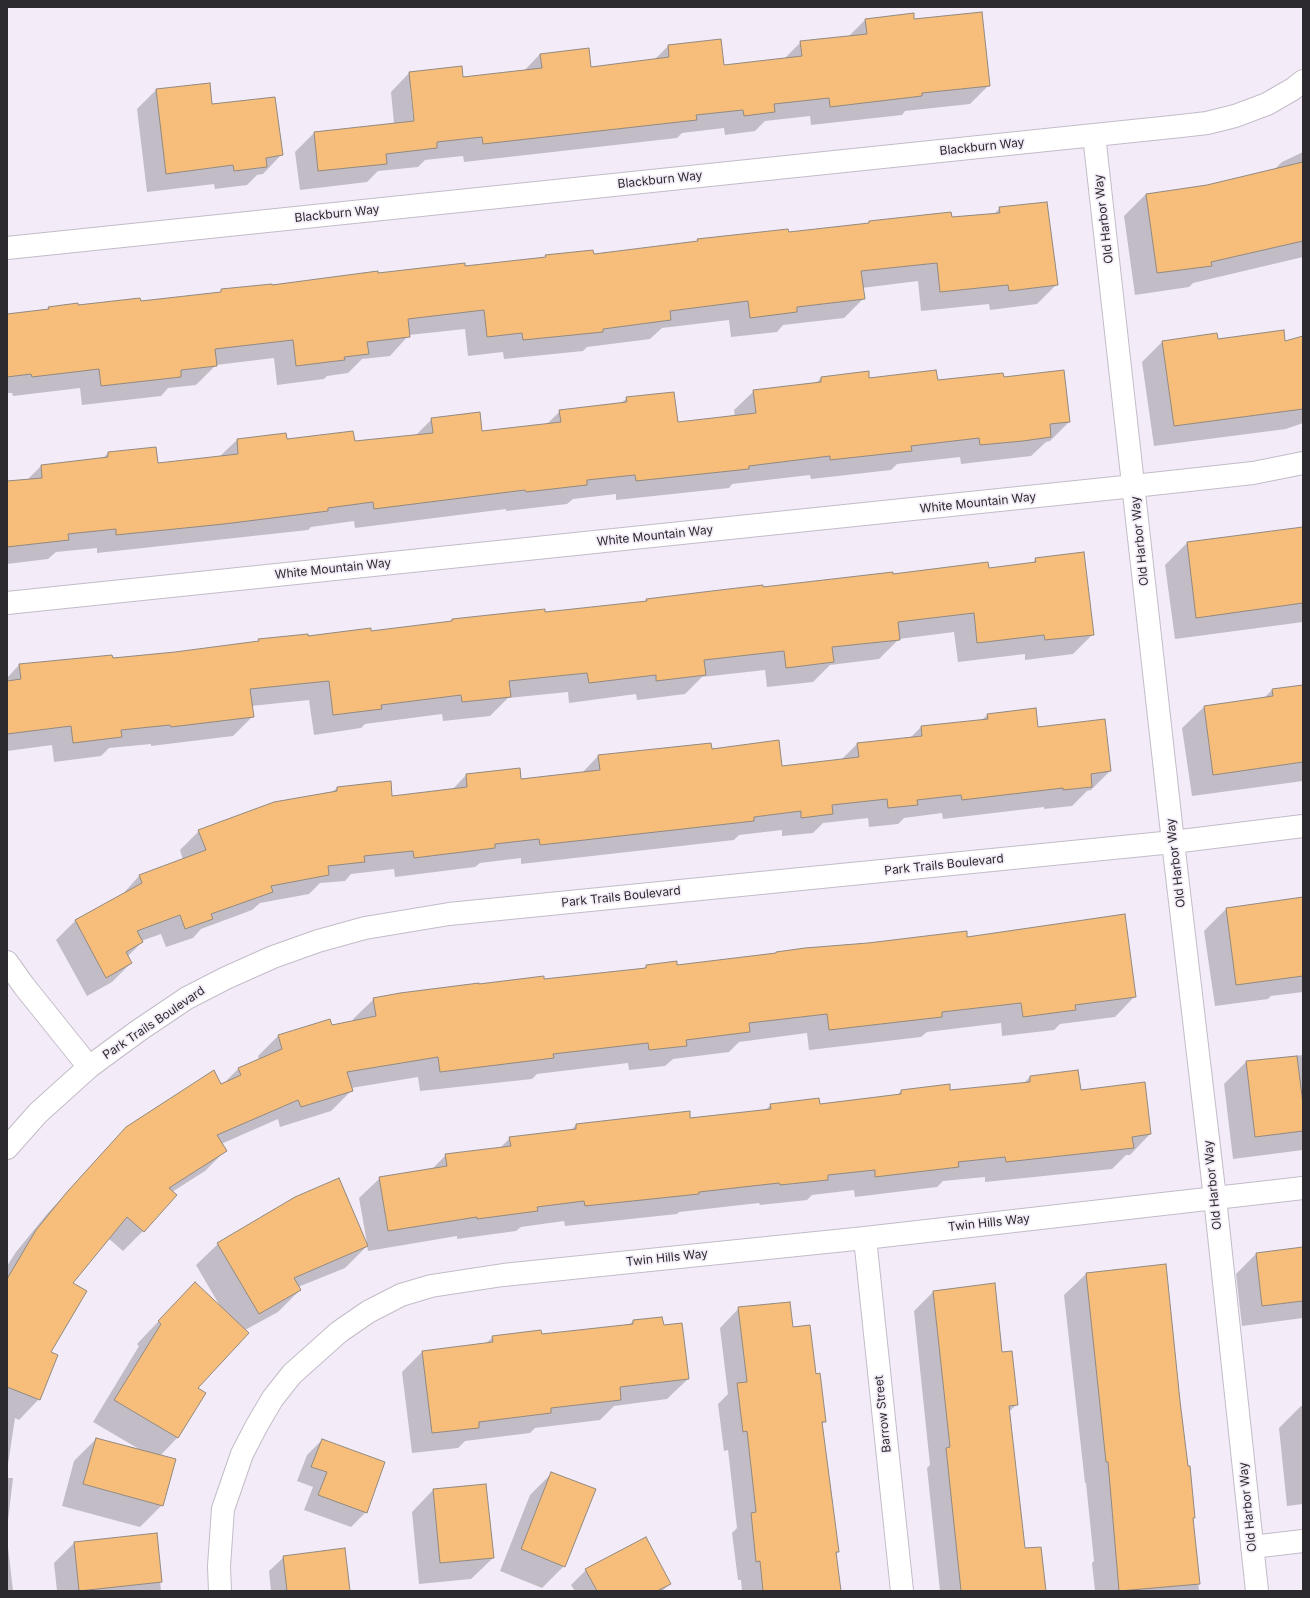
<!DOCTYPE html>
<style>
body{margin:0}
#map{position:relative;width:1310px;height:1598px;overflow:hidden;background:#f3ecf8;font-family:Inter,sans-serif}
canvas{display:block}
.frame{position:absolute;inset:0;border:8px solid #2c2a2e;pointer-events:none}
</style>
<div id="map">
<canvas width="1310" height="1598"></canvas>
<div class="frame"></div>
</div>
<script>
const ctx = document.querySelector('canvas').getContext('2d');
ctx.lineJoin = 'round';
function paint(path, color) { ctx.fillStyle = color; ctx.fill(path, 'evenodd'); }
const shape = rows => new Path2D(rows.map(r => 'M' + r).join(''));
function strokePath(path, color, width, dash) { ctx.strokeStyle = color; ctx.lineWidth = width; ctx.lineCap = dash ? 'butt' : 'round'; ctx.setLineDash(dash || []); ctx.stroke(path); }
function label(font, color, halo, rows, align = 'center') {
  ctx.font = font + ' Inter,sans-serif'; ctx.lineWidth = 3.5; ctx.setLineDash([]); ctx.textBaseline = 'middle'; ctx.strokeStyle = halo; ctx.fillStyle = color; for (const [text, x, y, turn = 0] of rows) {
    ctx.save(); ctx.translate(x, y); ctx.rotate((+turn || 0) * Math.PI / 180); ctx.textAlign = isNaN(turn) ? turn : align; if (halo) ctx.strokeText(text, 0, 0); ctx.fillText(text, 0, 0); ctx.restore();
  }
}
paint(shape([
 [865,20,913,20,989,85,970,104,905,111,902,115,811,125,810,116,765,121,755,131,725,135,724,128,682,133,677,138,464,162,463,156,425,160,418,167,378,171,367,182,300,190,295,152,314,133,394,124,391,92,409,73,462,79,523,72,540,54,590,68,654,60,668,46,723,66,784,59,801,42,848,37],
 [410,88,412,88,416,126,414,126],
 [209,84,212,105,281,155,263,174,257,175,247,185,215,189,214,184,147,192,137,109,156,90],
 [1303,152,1303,257,1193,283,1189,287,1135,295,1124,216,1146,194,1207,186,1274,170,1282,162],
 [1000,208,1056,285,1037,304,990,310,989,304,921,311,918,281,862,288,863,299,844,318,783,325,777,332,731,337,729,320,662,328,650,339,587,347,583,351,504,359,503,352,468,356,465,329,409,335,390,356,362,359,348,373,327,376,324,379,277,385,274,358,216,365,196,385,168,388,161,396,82,405,80,388,13,396,12,393,7,393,7,315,46,310,49,308,140,302,219,293,222,290,378,274,464,267,544,258,546,256,593,255,695,242,698,240,788,233,867,224,869,222,951,219,994,214],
 [1303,337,1303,423,1286,429,1154,446,1142,362,1162,342,1217,340,1284,343],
 [821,378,937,381,1003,378,1069,422,1050,441,1046,442,1031,456,961,464,960,457,897,464,891,470,811,479,810,475,732,484,729,488,616,500,616,494,573,499,567,504,506,511,506,509,355,528,354,521,311,527,308,530,97,553,97,548,56,552,48,559,7,564,7,482,27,480,41,466,102,459,108,453,157,464,219,457,237,440,286,434,286,440,354,443,415,436,432,419,482,432,546,425,560,411,621,403,627,398,677,423,735,417,734,410,754,391,815,384],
 [1303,528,1303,622,1175,639,1165,565,1187,543],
 [1036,559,1093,634,1073,654,1025,660,1025,654,958,662,954,632,899,639,879,659,830,665,813,682,767,687,765,670,702,677,685,694,637,700,636,694,569,703,568,692,508,698,490,716,443,721,442,714,365,724,361,728,314,735,309,700,251,706,252,717,233,736,151,746,151,744,109,748,101,756,54,762,52,745,7,751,7,678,19,665,175,653,256,643,259,640,371,632,449,623,452,620,544,613,644,602,647,599,892,575,988,569,1031,564],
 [1303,686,1303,781,1192,796,1182,728,1204,707,1264,698,1272,690],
 [988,714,1037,728,1110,771,1091,790,1087,791,1072,806,1044,809,1044,807,943,819,942,813,904,818,898,824,869,827,868,818,823,823,813,833,782,836,782,830,739,835,734,840,521,864,521,858,480,863,475,867,395,877,394,869,351,874,345,881,320,883,309,894,260,903,252,910,201,929,193,938,166,947,161,934,141,941,142,942,127,957,131,963,112,982,87,996,56,940,75,921,121,896,139,876,183,860,180,850,199,831,332,792,337,788,391,797,452,790,466,775,520,780,582,773,598,756,711,750,781,767,841,760,857,744,910,738,921,727,981,721],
 [1303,897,1303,992,1271,996,1268,999,1215,1006,1204,931,1226,909],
 [967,938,1135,996,1115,1017,1060,1024,1054,1030,1002,1036,1001,1023,927,1032,921,1037,809,1050,807,1033,739,1042,729,1052,673,1059,665,1066,629,1070,628,1063,537,1074,532,1079,420,1091,418,1077,351,1088,352,1090,331,1111,280,1127,278,1119,221,1144,225,1151,205,1171,172,1192,143,1231,123,1251,108,1238,72,1283,50,1352,39,1399,19,1420,15,1418,7,1471,7,1266,16,1252,47,1214,127,1127,223,1084,238,1069,259,1060,258,1056,278,1036,329,1020,331,1026,354,1022,353,1019,374,999,478,986,544,981,643,969,646,966,676,966],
 [1303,1055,1303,1150,1233,1159,1224,1084,1246,1062],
 [1030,1077,1080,1091,1144,1083,1150,1134,1130,1155,1126,1155,1112,1169,985,1182,985,1177,943,1181,937,1187,855,1197,854,1190,812,1195,807,1200,760,1205,759,1203,679,1212,677,1214,565,1226,564,1221,521,1227,516,1231,457,1239,457,1236,368,1251,367,1246,345,1268,298,1287,300,1290,278,1312,245,1330,196,1388,205,1393,177,1438,160,1456,162,1505,140,1527,62,1506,74,1461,96,1439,139,1449,93,1422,139,1346,137,1344,174,1305,220,1306,196,1265,218,1244,367,1243,359,1198,380,1178,431,1170,446,1155,499,1149,510,1138,570,1131,576,1125,689,1120,764,1111,771,1105,819,1105,896,1096,901,1091,949,1092,1023,1084],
 [1303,1248,1303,1318,1242,1326,1236,1274,1256,1254],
 [1165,1265,1187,1467,1189,1467,1199,1591,1095,1591,1092,1563,1094,1561,1086,1483,1085,1483,1064,1295,1086,1274],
 [933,1292,1001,1353,1017,1404,1009,1412,1024,1550,1045,1591,940,1591,927,1468,930,1465,914,1311],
 [739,1308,792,1328,815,1375,825,1421,821,1425,838,1552,836,1554,840,1591,742,1591,741,1580,738,1580,732,1533,737,1528,728,1450,724,1451,718,1404,728,1394,720,1328],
 [633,1321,663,1326,688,1379,667,1399,614,1406,600,1420,535,1428,530,1433,465,1441,458,1448,412,1453,402,1372,422,1352,485,1344,493,1337,541,1335,629,1325],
 [1301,1406,1303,1406,1303,1504,1287,1506,1279,1428],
 [322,1440,366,1512,351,1527,304,1510,313,1487,297,1481,307,1455],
 [552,1473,564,1566,542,1588,500,1571,530,1495],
 [7,1478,13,1478,7,1529],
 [433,1490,493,1558,471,1579,419,1584,412,1512],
 [156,1534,161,1591,57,1591,54,1563,74,1543],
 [7,1538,13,1591,7,1591],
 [284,1557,349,1591,271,1591,269,1571],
 [586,1570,670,1584,662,1591,575,1591,571,1585]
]), '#0003');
const building = shape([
 [982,12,990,86,922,93,922,96,830,107,829,98,774,104,775,112,744,116,743,110,696,115,697,120,483,144,482,137,437,142,437,148,386,154,387,164,318,171,314,132,414,121,409,72,462,66,463,77,542,68,540,54,589,48,591,67,669,57,668,45,721,39,724,65,802,56,800,41,867,34,865,19,914,13,914,19,982,12],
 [210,83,212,104,275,97,283,155,266,158,267,167,234,171,233,165,166,174,156,89,210,83],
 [1303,162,1303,241,1211,262,1212,266,1157,273,1146,194,1207,185,1303,162],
 [1047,202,1058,285,1009,291,1008,285,940,292,937,263,861,271,865,299,797,307,797,312,750,318,748,301,670,311,671,320,603,329,603,332,523,340,522,333,487,337,484,310,408,319,410,337,367,342,369,354,344,357,345,360,296,366,293,340,215,349,217,366,181,370,181,377,101,386,99,369,32,377,31,374,7,377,7,314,49,309,48,307,78,303,78,305,140,298,141,301,221,292,221,289,272,284,272,285,378,271,378,273,465,263,465,266,546,257,545,255,593,250,594,254,698,241,697,239,788,229,789,232,869,223,869,221,951,212,952,217,1000,213,999,207,1047,202],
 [1284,330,1285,341,1303,336,1303,409,1174,426,1162,341,1217,333,1218,339,1284,330],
 [936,370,938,380,1003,373,1004,377,1064,370,1070,422,1050,424,1051,437,1023,441,980,445,979,438,911,446,912,451,830,460,830,456,749,466,749,469,636,481,635,475,587,480,587,485,526,492,525,490,374,509,373,502,328,508,328,511,224,524,116,535,116,529,68,534,69,540,7,547,7,481,42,478,41,465,108,457,108,452,156,447,158,463,238,454,237,439,286,433,287,439,353,431,355,441,433,433,431,418,480,412,482,431,561,422,559,410,627,402,626,397,674,392,678,422,756,413,753,390,821,382,821,377,869,371,869,378,936,370],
 [1303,527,1303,603,1196,618,1187,542,1303,527],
 [1084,552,1094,635,1045,640,1044,635,977,643,974,613,898,622,900,640,832,647,834,662,786,668,784,651,704,660,706,675,656,681,656,675,589,683,587,673,509,681,511,697,462,702,461,695,381,705,382,709,333,715,329,681,250,689,254,717,171,727,170,725,121,730,122,737,73,743,71,726,7,734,7,681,21,679,19,664,112,655,113,658,175,652,259,641,258,639,308,634,308,636,371,628,371,631,452,621,452,619,545,609,545,612,647,601,646,599,720,590,763,585,763,587,893,572,893,574,988,562,989,568,1036,562,1035,558,1084,552],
 [1303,685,1303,762,1213,775,1204,706,1273,696,1272,689,1303,685],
 [1036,708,1038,727,1105,719,1111,771,1091,774,1092,787,1063,790,1063,788,962,800,961,795,917,800,918,805,888,808,887,799,832,805,833,814,801,818,801,811,754,817,754,821,540,845,539,839,495,844,495,848,414,858,413,851,364,856,365,862,328,866,329,875,271,886,273,892,211,914,213,919,185,929,180,915,137,931,143,942,126,952,132,963,106,978,75,920,142,883,139,875,206,850,198,830,274,802,337,791,337,787,391,781,392,796,467,787,466,774,520,768,521,779,600,770,598,755,711,743,712,749,779,740,782,766,859,757,857,743,922,736,921,726,988,719,987,714,1036,708],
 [1303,897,1303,976,1236,985,1226,908,1303,897],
 [1125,914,1136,997,1075,1005,1076,1010,1023,1017,1021,1003,942,1012,942,1017,829,1030,827,1014,749,1023,750,1032,686,1040,687,1046,649,1050,648,1043,553,1054,554,1058,440,1072,438,1057,347,1072,353,1091,301,1107,298,1100,217,1135,227,1151,169,1188,177,1195,144,1232,127,1217,73,1283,87,1291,51,1352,58,1355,40,1400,7,1387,7,1279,36,1230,67,1192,126,1127,214,1070,221,1084,241,1075,238,1068,282,1049,278,1035,330,1019,332,1025,376,1016,373,998,400,993,479,983,479,984,544,976,544,979,646,968,646,965,677,961,677,965,776,953,776,952,805,948,868,943,967,931,967,937,1125,914],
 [1297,1056,1303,1104,1303,1131,1255,1137,1246,1061,1297,1056],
 [1078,1070,1081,1090,1145,1082,1151,1134,1132,1137,1134,1148,1006,1162,1005,1157,958,1162,959,1167,875,1177,875,1170,828,1175,828,1180,780,1185,779,1183,699,1192,699,1194,585,1206,584,1201,537,1207,538,1211,477,1219,477,1217,388,1231,379,1177,447,1166,445,1154,511,1146,509,1137,576,1129,576,1124,690,1111,690,1118,771,1109,770,1104,819,1098,820,1104,901,1094,901,1090,950,1084,950,1090,1030,1082,1030,1076,1078,1070],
 [339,1178,368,1246,294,1278,301,1290,259,1314,217,1243,295,1197,339,1178],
 [1303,1247,1303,1301,1262,1306,1256,1253,1303,1247],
 [1166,1264,1180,1401,1188,1466,1190,1466,1195,1518,1193,1518,1200,1584,1119,1591,1108,1462,1106,1462,1086,1273,1166,1264],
 [195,1282,249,1333,198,1388,206,1393,178,1438,114,1400,161,1324,158,1321,195,1282],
 [995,1283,1002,1352,1012,1351,1018,1405,1009,1406,1025,1548,1041,1547,1046,1591,961,1591,946,1448,950,1447,933,1291,995,1283],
 [790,1302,793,1327,810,1325,816,1374,820,1373,826,1422,822,1422,839,1552,836,1552,841,1591,763,1591,760,1561,756,1562,751,1513,756,1512,747,1431,743,1432,737,1383,747,1382,738,1307,790,1302],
 [662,1317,664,1325,682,1323,689,1379,620,1387,621,1400,551,1408,551,1413,479,1422,479,1428,432,1433,422,1351,493,1342,492,1336,541,1330,542,1334,633,1324,633,1320,662,1317],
 [96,1438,176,1459,163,1506,83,1484,96,1438],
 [322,1439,385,1462,367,1513,318,1495,327,1472,311,1467,322,1439],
 [551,1472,596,1489,565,1567,521,1549,551,1472],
 [486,1484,494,1558,440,1563,433,1489,486,1484],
 [157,1533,162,1582,79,1591,74,1542,157,1533],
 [646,1537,671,1584,657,1591,597,1591,585,1569,646,1537],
 [345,1548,350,1591,287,1591,283,1556,345,1548]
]);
paint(building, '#f6bd7b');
strokePath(building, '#92897f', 1);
const street = shape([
 [1094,135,1173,842,1215,1198,1257,1591],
 [7,248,1181,126,1207,123,1235,116,1267,104,1293,89,1303,81],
 [7,603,1134,486,1253,473,1303,463],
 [7,962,24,986,89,1067],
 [7,1148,38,1113,89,1067,138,1031,187,998,226,978,273,957,318,941,365,928,449,914,1173,842,1303,826],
 [865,1238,902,1591],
 [1252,1547,1303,1541],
 [220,1591,219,1566,223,1509,242,1454,257,1425,273,1398,292,1374,339,1332,368,1312,401,1295,431,1286,503,1275,865,1238,1303,1188]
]);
strokePath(street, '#c3bcc8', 24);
strokePath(street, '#fff', 22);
label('12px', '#2c2a2e', '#f3ecf8', [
 ["Blackburn Way",982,147,-6],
 ["Blackburn Way",660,180,-6],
 ["Blackburn Way",337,214,-6],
 ["Old Harbor Way",1104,219,-97],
 ["White Mountain Way",978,503,-6],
 ["White Mountain Way",655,536,-6],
 ["Old Harbor Way",1140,541,-96],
 ["White Mountain Way",333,569,-6],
 ["Old Harbor Way",1176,863,-97],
 ["Park Trails Boulevard",944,865,-6],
 ["Park Trails Boulevard",621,897,-6],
 ["Park Trails Boulevard",154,1023,-34],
 ["Old Harbor Way",1213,1185,-96],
 ["Twin Hills Way",989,1223,-6],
 ["Twin Hills Way",667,1258,-6],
 ["Barrow Street",883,1414,-96],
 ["Old Harbor Way",1248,1507,-96]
]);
</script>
